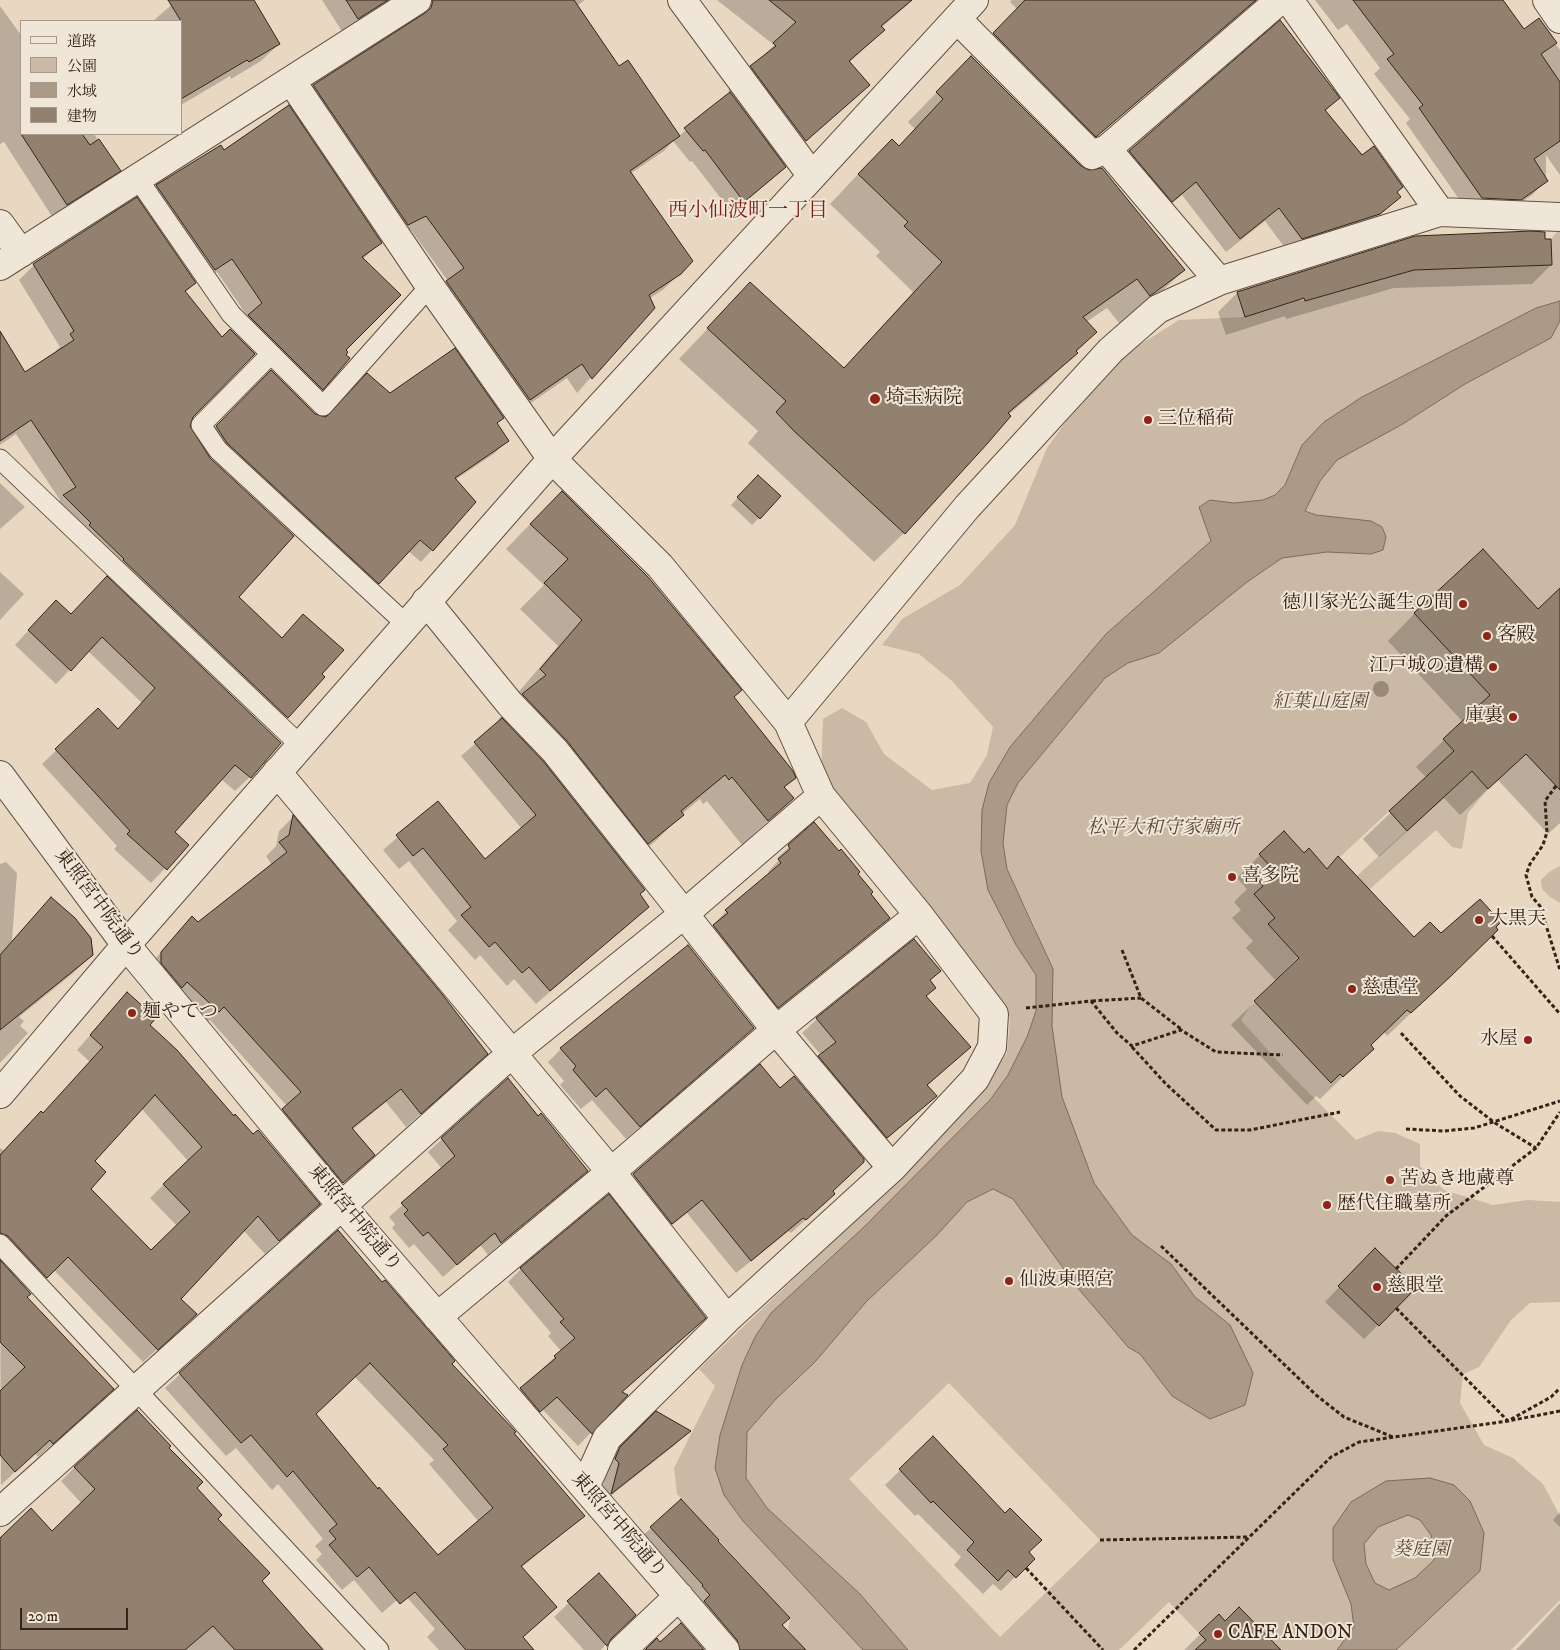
<!DOCTYPE html>
<meta charset="utf-8">
<style>
body{margin:0}
#map{position:relative;width:1560px;height:1650px;overflow:hidden;background:#e8d8c1;font-family:"IM FELL DW Pica","Noto Serif JP",serif}
canvas{display:block}
.legend{position:absolute;left:20px;top:20px;width:162px;height:115px;box-sizing:border-box;background:#f0e6d7;border:1px solid #a6988a;margin:0;padding:6px 9px;list-style:none;font-size:15px;color:#362317}
.legend li{display:flex;align-items:center;gap:10px;height:25px}
.legend b{width:25px;border:1px solid #a6988a}
.scale{position:absolute;left:20px;top:1608px;width:108px;height:22px;box-sizing:border-box;border:2px solid #362317;border-top:0;padding-left:6px;font-size:15px;line-height:18px;white-space:nowrap;color:#362317;-webkit-text-stroke:4px #f0e6d7;paint-order:stroke}
</style>
<div id="map">
<canvas width="1560" height="1650"></canvas>
<ul class="legend">
<li><b style="height:6px;background:#f0e6d7"></b>道路</li>
<li><b style="height:14px;background:#cab9a4"></b>公園</li>
<li><b style="height:14px;background:#ab9a87"></b>水域</li>
<li><b style="height:14px;background:#93816f"></b>建物</li>
</ul>
<div class="scale">20 m</div>
</div>
<script>
const ctx = document.querySelector('canvas').getContext('2d');
ctx.lineJoin = 'round';
function paint(path, color) { ctx.fillStyle = color; ctx.fill(path, 'evenodd'); }
const shape = rows => new Path2D(rows.map(r => 'M' + r).join(''));
function strokePath(path, color, width, dash) { ctx.strokeStyle = color; ctx.lineWidth = width; ctx.lineCap = dash ? 'butt' : 'round'; ctx.setLineDash(dash || []); ctx.stroke(path); }
function label(font, color, halo, rows, align = 'center') {
  ctx.font = font + ' "IM FELL DW Pica","Noto Serif JP",serif'; ctx.lineWidth = 4; ctx.setLineDash([]); ctx.textBaseline = 'middle'; ctx.strokeStyle = halo; ctx.fillStyle = color; for (const [text, x, y, turn = 0] of rows) {
    ctx.save(); ctx.translate(x, y); ctx.rotate((+turn || 0) * Math.PI / 180); ctx.textAlign = isNaN(turn) ? turn : align; if (halo) ctx.strokeText(text, 0, 0); ctx.fillText(text, 0, 0); ctx.restore();
  }
}
paint(shape([
 [1557,232,1560,232,1560,301,1536,308,1362,397,1302,445,1285,485,1275,495,1263,500,1234,503,1210,500,1199,506,1211,541,1106,634,1010,747,989,783,1016,945,1036,975,1036,1011,1027,1037,1008,1075,990,1100,864,1227,771,1313,755,1337,742,1364,720,1435,715,1468,724,1495,743,1521,863,1650,806,1650,788,1631,790,1618,677,1494,674,1468,715,1386,699,1369,884,1193,983,1088,1007,1053,1010,1021,1008,1010,985,979,821,775,823,719,842,708,866,722,884,754,932,790,970,783,987,755,993,727,952,681,919,654,882,645,902,619,960,585,1015,525,1047,448,1065,423,1130,351,1179,320,1245,317,1297,300,1305,301,1414,270,1552,265,1551,239],
 [1560,321,1560,588,1538,609,1483,549,1415,612,1490,695,1443,739,1454,751,1327,869,1309,849,1304,853,1284,831,1259,854,1270,866,1257,878,1263,886,1275,918,1268,924,1298,957,1254,1001,1241,1020,1283,1067,1356,1140,1378,1131,1395,1133,1420,1144,1420,1166,1444,1190,1493,1205,1528,1200,1560,1202,1560,1302,1530,1303,1511,1320,1479,1367,1463,1374,1460,1403,1484,1445,1513,1458,1543,1484,1560,1516,1560,1600,1511,1650,1205,1650,1210,1645,1169,1602,1119,1650,908,1650,860,1594,767,1508,746,1478,747,1432,776,1399,815,1362,866,1302,937,1235,967,1202,993,1189,1013,1199,1077,1287,1128,1347,1140,1354,1172,1396,1230,1325,1195,1297,1171,1264,1132,1235,1094,1183,1062,1097,1052,1026,1053,980,1035,927,1007,869,1003,843,1007,805,1018,783,1105,678,1128,663,1159,653,1247,582,1282,558,1327,552,1371,554,1386,537,1382,527,1371,521,1316,515,1305,510,1320,481,1337,460,1401,425,1465,384,1551,338],
 [949,1383,1100,1540,1000,1637,849,1479],
 [1472,771,1488,789,1468,813,1462,849,1452,847,1436,830,1360,898,1348,884],
 [1560,866,1560,903,1550,897,1542,889,1541,880,1549,872]
]), '#cab9a4');
const water = shape([
 [1560,301,1560,321,1551,338,1465,384,1401,425,1337,460,1320,481,1305,511,1316,515,1371,521,1382,527,1386,537,1383,550,1371,554,1327,552,1282,558,1247,582,1159,653,1128,663,1105,678,1018,783,1007,805,1003,843,1007,869,1053,969,1052,1026,1062,1097,1094,1183,1132,1235,1171,1264,1195,1297,1230,1325,1253,1373,1245,1405,1210,1419,1172,1396,1140,1354,1128,1347,1077,1287,1013,1199,993,1189,967,1202,937,1235,866,1302,815,1362,776,1399,747,1432,746,1478,767,1508,860,1594,908,1650,863,1650,743,1521,724,1495,715,1468,720,1435,742,1365,755,1337,771,1313,864,1227,990,1100,1008,1075,1027,1037,1036,1011,1036,975,1016,945,988,890,981,851,982,810,989,783,1010,747,1106,634,1211,541,1199,507,1210,500,1234,503,1263,500,1275,495,1285,485,1302,445,1324,422,1362,397,1536,308,1560,301],
 [1430,1478,1454,1485,1470,1501,1484,1533,1480,1571,1396,1650,1337,1650,1354,1627,1351,1604,1333,1560,1333,1528,1351,1502,1386,1481,1430,1478],
 [1408,1515,1420,1520,1431,1535,1434,1560,1415,1578,1389,1590,1375,1583,1366,1564,1364,1544,1378,1527,1408,1515]
]);
paint(water, '#ab9a87');
strokePath(water, '#7c6a5a', 1);
paint(shape([
 [177,0,253,0,279,44,261,61,231,79,230,76,181,105,181,21,153,21],
 [322,0,391,0,343,33],
 [454,0,585,0,578,5,618,68,679,136,731,93,728,90,774,45,717,0,913,0,881,28,883,30,849,63,868,85,782,164,784,167,772,179,732,213,692,161,690,162,673,141,664,151,630,174,692,261,664,289,649,299,653,308,577,393,567,378,515,414,432,297,448,281,411,230,392,239,299,101,314,86],
 [1012,0,1258,0,1081,150,980,48,1017,9,1010,2],
 [1315,0,1500,0,1523,31,1539,20,1560,50,1560,175,1546,155,1546,181,1532,195,1506,213,1468,212,1406,123,1410,119,1374,74,1380,68,1347,24,1338,30],
 [0,6,21,35,21,134,94,134,119,170,105,184,53,218,4,142,0,144],
 [942,87,1184,270,1154,299,1120,324,1107,308,1086,322,1095,332,1047,382,1008,415,904,533,874,562,748,443,758,431,679,359,750,284,843,369,913,292,876,256,880,252,830,204,862,170,898,147,915,129,908,122],
 [1338,98,1325,112,1400,197,1365,228,1288,252,1265,221,1226,252,1182,195,1158,215,1116,165,1130,152],
 [220,147,224,152,380,243,363,259,344,350,344,355,349,359,307,403,234,330,248,317,217,272,200,284,142,201,157,186],
 [1416,237,1551,265,1532,284,1394,288,1286,319,1285,316,1226,335,1218,312,1237,293],
 [34,265,194,283,185,293,192,416,188,426,238,597,281,639,303,615,320,674,323,677,272,732,109,576,110,575,49,511,60,500,16,434,0,445,0,333,25,374,58,352,56,350,60,347,19,280],
 [271,372,314,415,326,418,390,394,502,418,496,424,507,441,495,453,455,480,432,550,421,562,408,551,367,595,205,439],
 [758,476,759,518,752,525,731,505],
 [0,483,25,507,0,529],
 [537,517,733,698,794,778,784,788,793,798,742,845,707,801,703,804,700,799,682,814,657,840,625,866,638,895,648,906,536,1004,514,979,507,986,480,955,475,960,448,930,457,921,409,861,399,869,383,850,438,802,485,860,522,829,461,756,500,722,498,720,519,698,516,695,558,646,520,609,544,585,506,549],
 [0,572,24,594,0,620],
 [107,578,250,777,235,791,221,779,173,832,187,845,151,883,114,849,117,846,42,764,98,710,117,730,142,703,88,651,56,684,15,645,42,616,70,615],
 [1560,590,1560,823,1548,834,1498,780,1460,815,1444,798,1379,857,1363,839,1427,778,1416,767,1463,722,1388,641,1415,613,1538,610],
 [293,817,472,1067,406,1127,386,1102,352,1130,373,1155,329,1196,269,1124,287,1106,210,1020,204,1025,147,968,192,918,198,924,272,865,266,856,276,846,279,831],
 [814,824,856,874,869,894,889,918,767,1018,702,937,726,911,770,874,768,872,779,860,777,858],
 [1260,855,1304,855,1414,939,1441,935,1474,953,1387,1036,1384,1032,1369,1046,1372,1049,1320,1099,1316,1096,1307,1105,1231,1025,1276,981,1246,948,1253,941,1232,918,1241,910,1234,902,1247,889,1237,878],
 [6,862,17,873,12,941,51,899,92,955,72,974,19,1017,24,1021,20,1026,28,1033,0,1063,0,864],
 [935,987,925,997,969,1047,927,1086,935,1096,872,1152,805,1071,821,1055,802,1033,817,1019],
 [127,994,149,1025,304,1218,265,1254,243,1230,180,1299,181,1328,143,1362,54,1270,32,1291,0,1256,0,1148,5,1151,43,1114,90,1062,77,1050],
 [141,1108,188,1161,150,1198,177,1226,151,1252,89,1189,93,1161],
 [753,1028,626,1139,592,1100,581,1109,560,1085,564,1081,548,1062,561,1049],
 [760,1066,831,1192,820,1207,791,1233,789,1231,736,1273,687,1213,657,1237,620,1189],
 [507,1080,587,1170,488,1255,481,1246,477,1247,443,1277,414,1244,409,1248,392,1228,395,1224,389,1217,442,1169,428,1152],
 [338,1231,450,1364,583,1516,521,1568,522,1638,532,1650,439,1650,427,1637,435,1629,404,1594,382,1613,354,1580,342,1590,316,1560,322,1554,315,1546,323,1539,278,1484,272,1490,236,1448,226,1456,165,1388],
 [355,1377,434,1460,429,1464,479,1522,438,1557,378,1491,315,1415],
 [0,1262,99,1402,38,1457,35,1453,1,1485],
 [1361,1264,1378,1325,1364,1339,1325,1302],
 [521,1269,691,1331,621,1393,626,1396,578,1446,543,1410,526,1424,507,1402,561,1351,548,1336,551,1333,508,1282],
 [656,1413,689,1431,675,1445,598,1506,605,1478,601,1474,606,1463],
 [933,1438,1019,1573,1001,1591,993,1584,983,1594,954,1565,961,1557,918,1514,915,1516,885,1485],
 [167,1448,260,1581,309,1636,311,1635,325,1650,0,1650,0,1539,52,1533,82,1504,61,1481,75,1467],
 [681,1500,781,1625,804,1650,719,1650,636,1542],
 [1560,1512,1560,1527,1553,1520],
 [598,1575,609,1640,601,1650,584,1650,554,1617],
 [1560,1603,1560,1650,1516,1650],
 [1219,1616,1225,1623,1279,1650,1184,1650]
]), '#0003');
const building = shape([
 [168,0,254,0,280,44,249,62,247,60,181,99,181,21,168,0],
 [346,0,388,0,358,19,346,0],
 [433,0,574,0,619,66,628,60,680,136,630,171,693,261,681,274,649,295,655,308,592,379,582,364,530,400,446,281,464,268,426,216,408,225,313,85,425,13,431,8,433,0],
 [769,0,912,0,881,26,885,30,849,61,870,85,806,141,750,66,776,46,773,43,796,22,769,0],
 [1025,0,1256,0,1096,137,993,33,1025,0],
 [1353,0,1503,0,1524,29,1539,18,1557,43,1541,54,1560,82,1560,141,1534,159,1548,181,1521,200,1482,198,1419,108,1423,105,1387,59,1394,54,1353,0],
 [1280,20,1340,98,1325,110,1362,155,1374,146,1403,187,1397,192,1401,197,1380,214,1302,239,1279,208,1240,239,1196,182,1172,202,1129,151,1280,20],
 [971,56,1081,166,1089,170,1102,168,1185,270,1150,296,1137,279,1083,317,1097,332,1076,351,1078,353,1008,413,1011,416,987,444,905,534,794,431,776,412,786,401,707,328,750,282,844,368,942,262,904,226,908,222,858,174,892,139,899,146,943,99,936,92,971,56],
 [730,92,786,167,744,202,705,150,703,151,684,128,730,92],
 [289,105,382,243,362,257,401,295,346,350,348,352,346,355,350,358,323,390,248,315,262,303,232,259,215,270,156,185,221,145,224,150,289,105],
 [21,134,82,134,90,145,99,139,121,171,67,205,21,134],
 [137,197,196,283,185,291,222,337,230,329,255,354,193,417,190,426,210,458,294,536,239,597,282,638,303,614,344,650,322,674,325,677,288,718,123,560,124,559,89,525,91,523,63,495,76,487,31,420,0,441,0,331,25,372,74,340,70,334,74,331,33,264,137,197],
 [1532,231,1545,232,1545,239,1551,239,1552,265,1414,270,1305,301,1304,298,1245,317,1237,292,1415,236,1532,231],
 [455,348,504,418,497,423,509,441,455,478,476,502,433,551,420,540,379,584,227,443,216,426,271,370,315,414,326,417,367,373,390,393,455,348],
 [758,475,781,496,760,519,737,497,758,475],
 [562,491,648,577,742,690,734,697,793,771,796,778,784,787,794,798,768,821,732,777,729,780,725,775,681,811,684,815,648,844,567,741,522,694,546,675,540,669,582,620,544,583,568,559,530,524,562,491],
 [1483,549,1538,609,1560,588,1560,790,1526,754,1488,789,1472,771,1407,831,1389,811,1454,751,1443,739,1490,695,1414,613,1483,549],
 [107,576,281,743,251,778,235,765,175,832,189,845,167,870,127,834,130,831,55,749,98,708,118,729,155,688,102,637,71,671,28,630,56,600,71,614,107,576],
 [502,718,543,761,645,890,640,894,649,907,550,991,529,967,522,973,495,942,489,947,461,915,471,907,423,848,413,856,396,835,438,801,485,859,536,815,474,742,502,718],
 [293,815,442,994,488,1054,421,1114,401,1089,352,1128,375,1155,343,1183,282,1109,301,1092,224,1007,219,1012,187,982,182,988,161,963,161,952,192,916,198,922,287,852,279,842,289,835,293,815],
 [814,822,839,851,841,849,860,872,858,874,873,892,871,894,890,918,778,1008,713,925,728,913,725,910,781,863,778,859,790,849,788,845,814,822],
 [1284,831,1304,853,1309,848,1327,869,1338,856,1414,937,1430,922,1441,933,1480,899,1501,922,1496,927,1498,930,1451,976,1411,1013,1407,1010,1371,1045,1374,1049,1343,1077,1340,1074,1331,1083,1254,1001,1299,958,1268,924,1275,918,1254,894,1263,886,1257,878,1270,866,1259,854,1284,831],
 [51,897,75,918,91,938,93,955,0,1030,0,955,51,897],
 [914,939,941,971,930,980,936,988,926,996,971,1047,927,1085,937,1096,887,1138,818,1056,836,1042,816,1018,914,939],
 [688,945,754,1028,640,1127,606,1088,596,1097,573,1070,576,1066,560,1048,688,945],
 [127,992,156,1018,150,1025,177,1050,234,1116,235,1114,253,1134,258,1130,320,1204,279,1241,258,1216,181,1299,197,1314,158,1350,68,1257,47,1278,8,1236,0,1233,0,1155,41,1111,43,1113,103,1047,90,1035,127,992],
 [155,1095,202,1147,163,1184,190,1212,151,1250,91,1189,106,1172,95,1161,155,1095],
 [760,1064,780,1088,794,1076,864,1159,864,1162,833,1191,835,1194,806,1220,803,1218,751,1261,702,1200,672,1224,633,1174,760,1064],
 [508,1078,538,1116,541,1113,588,1171,501,1243,495,1233,492,1235,457,1265,428,1232,423,1236,404,1214,408,1210,401,1203,455,1156,441,1138,508,1078],
 [609,1194,706,1318,622,1392,628,1395,592,1434,557,1397,540,1412,520,1388,556,1358,554,1356,575,1338,560,1322,564,1319,520,1268,609,1194],
 [338,1230,382,1282,385,1280,450,1355,455,1361,452,1364,516,1432,514,1433,585,1516,521,1566,557,1607,523,1637,534,1650,466,1650,415,1592,400,1604,369,1567,357,1577,329,1545,336,1539,329,1531,337,1524,293,1471,287,1477,251,1435,241,1443,179,1373,338,1230],
 [370,1363,448,1445,443,1449,493,1508,438,1555,379,1487,378,1489,316,1414,370,1363],
 [1375,1248,1416,1288,1379,1326,1338,1286,1375,1248],
 [0,1260,31,1294,27,1297,114,1389,53,1444,50,1440,15,1472,0,1455,0,1391,25,1367,0,1342,0,1260],
 [137,1410,171,1446,169,1448,203,1482,197,1488,222,1515,218,1519,270,1573,262,1581,323,1650,235,1650,213,1626,185,1650,0,1650,0,1538,31,1508,52,1531,95,1489,74,1467,137,1410],
 [656,1411,691,1431,611,1494,619,1463,615,1459,620,1447,656,1411],
 [933,1436,1005,1513,1010,1508,1042,1540,1029,1552,1035,1559,1016,1578,1008,1570,998,1581,967,1550,974,1542,933,1501,931,1503,899,1469,933,1436],
 [681,1499,719,1540,718,1541,790,1618,782,1625,806,1650,740,1650,737,1640,704,1601,710,1595,702,1586,703,1585,650,1527,681,1499],
 [599,1573,636,1615,611,1639,607,1646,567,1601,599,1573],
 [1239,1607,1281,1650,1195,1650,1206,1640,1199,1633,1219,1614,1225,1621,1239,1607],
 [681,1623,704,1650,645,1650,657,1638,660,1642,681,1623]
]);
paint(building, '#93816f');
strokePath(building, '#362317', 1);
const service = shape([
 [138,179,231,314,323,406,430,286],
 [271,354,201,425,218,450,407,625],
 [0,459,300,745],
 [0,1244,379,1650]
]);
const minor = shape([
 [682,0,812,176],
 [1289,0,1440,212],
 [1547,0,1560,19],
 [957,19,1092,155,1107,149,1280,0],
 [292,82,430,286,552,459,660,566,788,722,821,796,919,915,994,1014,992,1047,975,1079,892,1168,727,1319,607,1438,585,1487],
 [1107,149,1219,281],
 [0,224,21,253],
 [0,266,417,0],
 [426,601,510,704,555,751,776,1030,892,1168],
 [788,722,967,507,1111,350,1158,309,1219,281,1440,212,1560,217],
 [277,772,611,1172,727,1319],
 [126,945,341,1205,725,1650],
 [437,1317,611,1172,776,1030,919,915],
 [0,1512,511,1054,684,914,821,796],
 [622,1650,679,1596]
]);
const tertiary = shape([
 [0,775,126,945],
 [0,1094,126,945,552,459,974,0]
]);
strokePath(service, '#625042', 21);
strokePath(minor, '#625042', 30);
strokePath(tertiary, '#625042', 30);
strokePath(shape([
 [1556,786,1545,801,1547,832,1543,845,1530,864,1526,875,1532,897,1540,906,1560,970],
 [1492,936,1560,1014],
 [1122,950,1141,998,1181,1029],
 [1092,1001,1141,998],
 [1026,1008,1091,1001,1117,1033,1132,1046,1181,1030,1216,1052,1283,1055],
 [1401,1033,1460,1096,1495,1123,1536,1148],
 [1132,1047,1166,1084,1216,1130,1250,1130,1340,1112],
 [1406,1129,1444,1131,1474,1128,1560,1101],
 [1161,1246,1316,1395,1344,1417,1393,1437],
 [1396,1269,1446,1216,1536,1148,1560,1112],
 [1396,1308,1508,1421,1551,1397,1560,1388],
 [1100,1540,1248,1537],
 [1026,1568,1103,1650],
 [1134,1650,1331,1457,1359,1442,1508,1421,1560,1411]
]), '#362317', 3, [4, 2.5]);
strokePath(service, '#f0e6d7', 19);
strokePath(minor, '#f0e6d7', 28);
strokePath(tertiary, '#f0e6d7', 28);
ctx.fillStyle = '#9a8977';
for (const [x, y] of [
 [1381,689]
]) { ctx.beginPath(); ctx.arc(x, y, 8, 0, 2 * Math.PI); ctx.fill(); }
for (const [x, y, r, color] of [
 [875,399,6,"#8f2418"],
 [1148,420,5,"#8f2418"],
 [1463,604,5,"#8f2418"],
 [1487,636,5,"#8f2418"],
 [1493,667,5,"#8f2418"],
 [1513,717,5,"#8f2418"],
 [1232,877,5,"#8f2418"],
 [1479,920,5,"#8f2418"],
 [1352,989,5,"#8f2418"],
 [132,1013,5,"#8f2418"],
 [1528,1040,5,"#8f2418"],
 [1390,1180,5,"#8f2418"],
 [1327,1205,5,"#8f2418"],
 [1009,1281,5,"#8f2418"],
 [1377,1287,5,"#8f2418"],
 [1218,1634,5,"#8f2418"]
]) { const dot = new Path2D(); dot.arc(x, y, r, 0, 2 * Math.PI); ctx.fillStyle = color; ctx.fill(dot); strokePath(dot, '#f0e6d7', 2); }
label('19px', '#362317', '#f0e6d7', [
 ["埼玉病院",886,399],
 ["三位稲荷",1158,420],
 ["徳川家光公誕生の間",1453,604,"right"],
 ["客殿",1497,636],
 ["江戸城の遺構",1483,667,"right"],
 ["庫裏",1503,717,"right"],
 ["喜多院",1242,877],
 ["大黒天",1489,920],
 ["慈恵堂",1362,989],
 ["麺やてつ",142,1013],
 ["水屋",1518,1040,"right"],
 ["苦ぬき地蔵尊",1400,1180],
 ["歴代住職墓所",1337,1205],
 ["仙波東照宮",1019,1281],
 ["慈眼堂",1387,1287],
 ["CAFE ANDON",1228,1634]
], 'left');
label('italic 19px', '#5b483a', '#f0e6d7', [
 ["紅葉山庭園",1320,703],
 ["松平大和守家廟所",1163,829],
 ["葵庭園",1421,1551]
]);
label('19px', '#362317', '#f0e6d7', [
 ["東照宮中院通り",98,905,53],
 ["東照宮中院通り",354,1219,50],
 ["東照宮中院通り",618,1526,49]
]);
label('20px', '#7a1f14', '#f0e6d7', [
 ["西小仙波町一丁目",748,212]
]);
</script>
